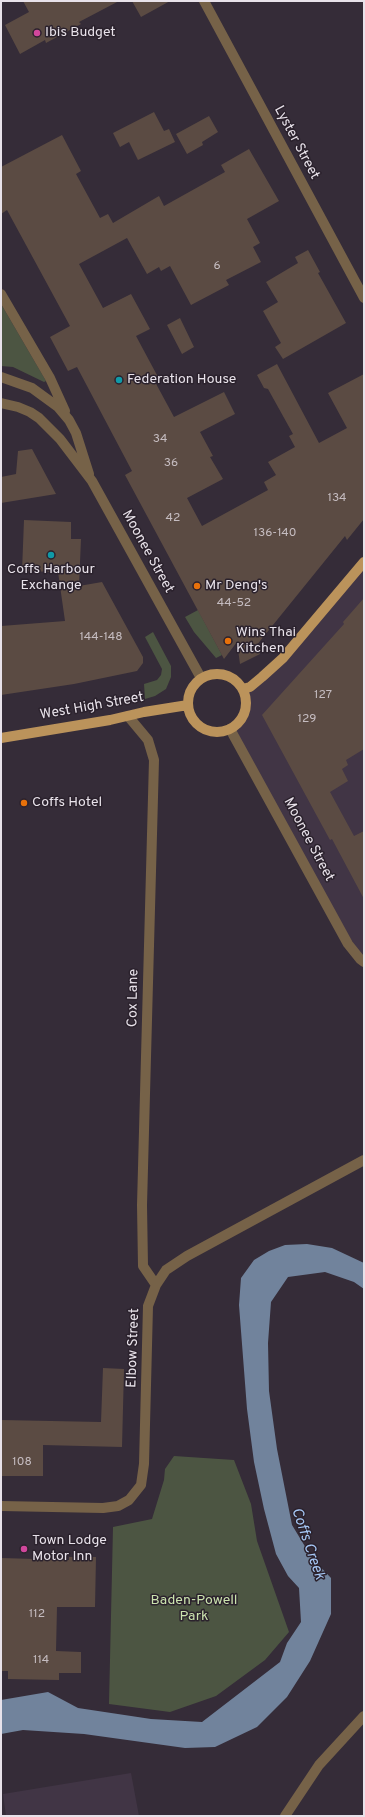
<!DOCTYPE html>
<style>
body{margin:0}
#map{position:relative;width:365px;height:1817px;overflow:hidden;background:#352c38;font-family:Overpass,sans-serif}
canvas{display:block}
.frame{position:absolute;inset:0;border:2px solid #e8e2ea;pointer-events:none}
</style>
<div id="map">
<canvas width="365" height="1817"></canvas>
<div class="frame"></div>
</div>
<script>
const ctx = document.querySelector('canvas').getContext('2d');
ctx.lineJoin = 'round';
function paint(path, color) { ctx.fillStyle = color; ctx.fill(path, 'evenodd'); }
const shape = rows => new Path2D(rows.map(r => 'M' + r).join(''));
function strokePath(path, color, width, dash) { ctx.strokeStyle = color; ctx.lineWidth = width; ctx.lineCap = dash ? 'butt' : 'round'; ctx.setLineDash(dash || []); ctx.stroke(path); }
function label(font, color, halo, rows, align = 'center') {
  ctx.font = font + ' Overpass,sans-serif'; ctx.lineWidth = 3; ctx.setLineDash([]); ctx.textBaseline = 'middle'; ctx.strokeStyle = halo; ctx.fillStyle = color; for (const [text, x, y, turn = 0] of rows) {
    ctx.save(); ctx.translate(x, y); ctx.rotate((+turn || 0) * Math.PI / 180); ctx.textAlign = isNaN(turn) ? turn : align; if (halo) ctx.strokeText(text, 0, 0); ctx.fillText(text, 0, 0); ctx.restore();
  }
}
paint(shape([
 [364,562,364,962,230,729,238,723,243,715,246,706,243,689,250,687],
 [131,1773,139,1816,6,1816,3,1794]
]), '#413545');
paint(shape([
 [1,304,46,381,44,382,13,367,1,366],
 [198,610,222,655,216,658,194,632,185,617],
 [153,632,171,666,171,677,166,689,155,696,145,699,144,684,157,680,161,675,162,669,145,637],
 [174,1456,234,1460,251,1504,257,1541,289,1632,265,1660,216,1696,170,1712,109,1704,113,1527,152,1519,164,1480,165,1469]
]), '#4c5542');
paint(shape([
 [307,1244,332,1248,364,1263,364,1289,354,1282,325,1272,288,1277,271,1302,268,1343,269,1391,277,1449,292,1525,312,1558,331,1578,331,1614,310,1661,287,1697,257,1727,215,1747,185,1748,84,1734,23,1730,1,1734,1,1700,48,1692,78,1708,151,1719,202,1722,280,1662,287,1643,301,1622,299,1588,288,1576,276,1554,264,1509,254,1462,247,1409,239,1305,241,1278,254,1260,269,1251,285,1245]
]), '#71839c');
paint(shape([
 [23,1,119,1,79,22,81,24,46,43,45,40,20,54,5,25,29,12],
 [132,1,170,1,141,17],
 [154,112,164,131,169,129,175,142,138,160,129,142,120,147,113,133],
 [209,116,218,132,202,142,203,145,187,154,176,134],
 [62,135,81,171,76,174,100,218,108,214,113,223,159,196,164,206,225,172,221,165,249,149,279,201,247,219,260,243,253,247,261,262,226,280,229,285,191,305,170,266,161,271,159,267,147,274,127,238,79,264,103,308,131,294,150,329,136,336,158,377,154,380,174,417,224,392,235,414,200,432,213,456,210,457,223,479,187,498,202,526,268,490,264,482,276,475,268,462,295,447,289,436,293,434,268,389,264,388,257,375,277,364,319,443,347,428,328,393,364,374,364,519,347,540,345,536,256,646,260,654,240,664,237,642,224,659,125,475,132,471,77,367,68,371,50,337,70,326,7,210,1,214,1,167],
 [308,250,320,272,318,273,346,323,283,359,275,347,281,343,263,311,278,302,266,282,298,263,295,257],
 [180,318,194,347,182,354,167,325],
 [32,449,56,494,1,503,1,477,16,474,18,451],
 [24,520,71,522,71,539,81,539,79,586,102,582,143,657,143,663,137,671,74,684,1,695,1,626,65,621,58,572,22,571],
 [364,598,364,749,346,760,348,765,342,769,348,781,330,792,354,836,364,831,364,899,332,839,330,840,262,715,344,624,343,622],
 [103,1368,124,1369,122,1447,43,1445,43,1476,1,1476,1,1420,101,1422],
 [69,1557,96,1557,95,1607,57,1607,56,1651,81,1652,81,1673,59,1673,59,1680,8,1679,8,1671,1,1671,1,1558,69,1560]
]), '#5b4b43');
strokePath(shape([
 [204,1,364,298],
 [1,294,50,378,65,411],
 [1,377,32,388,58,407,69,420,76,433,89,474],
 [1,403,18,407,30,412,39,418,60,439,92,481,201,678],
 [128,716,148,740,154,760,142,1205,143,1266,156,1285],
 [230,729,348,944,360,959,364,962],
 [1,1506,103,1508,118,1506,129,1500,141,1485,144,1464,148,1306,156,1285,166,1270,187,1256,364,1160],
 [285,1816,319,1765,364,1716]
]), '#766248', 10);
strokePath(shape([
 '188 703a29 29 0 1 1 58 0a29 29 0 1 1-58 0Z',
 [243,689,250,687,262,677,283,658,364,562],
 [1,738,110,720,144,712,188,705]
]), '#bb935b', 10);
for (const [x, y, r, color] of [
 [37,33,4,"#d1479c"],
 [119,380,4,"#0f9aa8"],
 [51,555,4,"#0f9aa8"],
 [197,586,4,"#e8710a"],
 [228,641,4,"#e8710a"],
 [24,803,4,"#e8710a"],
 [24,1549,4,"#d1479c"]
]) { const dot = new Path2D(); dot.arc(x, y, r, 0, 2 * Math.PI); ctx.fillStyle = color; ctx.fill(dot); strokePath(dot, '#2b222d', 1.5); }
label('12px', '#c5bcc0', null, [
 ["6",217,267],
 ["34",160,440],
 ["36",171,464],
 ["134",337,499],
 ["42",173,519],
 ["136-140",275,534],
 ["44-52",234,604],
 ["144-148",101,638],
 ["127",323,696],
 ["129",307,720],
 ["108",22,1463],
 ["112",37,1615],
 ["114",41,1661]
]);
label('14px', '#e8e2ea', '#2b222d', [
 ["Ibis Budget",45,33],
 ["Federation House",127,380],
 ["Coffs Harbour",51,570,"center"],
 ["Exchange",51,586,"center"],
 ["Mr Deng's",205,586],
 ["Wins Thai",236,633],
 ["Kitchen",236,649],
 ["Coffs Hotel",32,803],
 ["Town Lodge",32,1541],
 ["Motor Inn",32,1557]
], 'left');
label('14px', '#e8e2ea', '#2b222d', [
 ["Lyster Street",296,143,62],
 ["Moonee Street",147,552,61],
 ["West High Street",92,707,-10],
 ["Moonee Street",308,840,62],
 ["Cox Lane",134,998,-89],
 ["Elbow Street",134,1348,-88]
]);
label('14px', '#cbe3ae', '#2b222d', [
 ["Baden-Powell",194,1601],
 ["Park",194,1617]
]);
label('italic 15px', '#a6c7f5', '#2b222d', [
 ["Coffs Creek",307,1544,71]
]);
</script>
